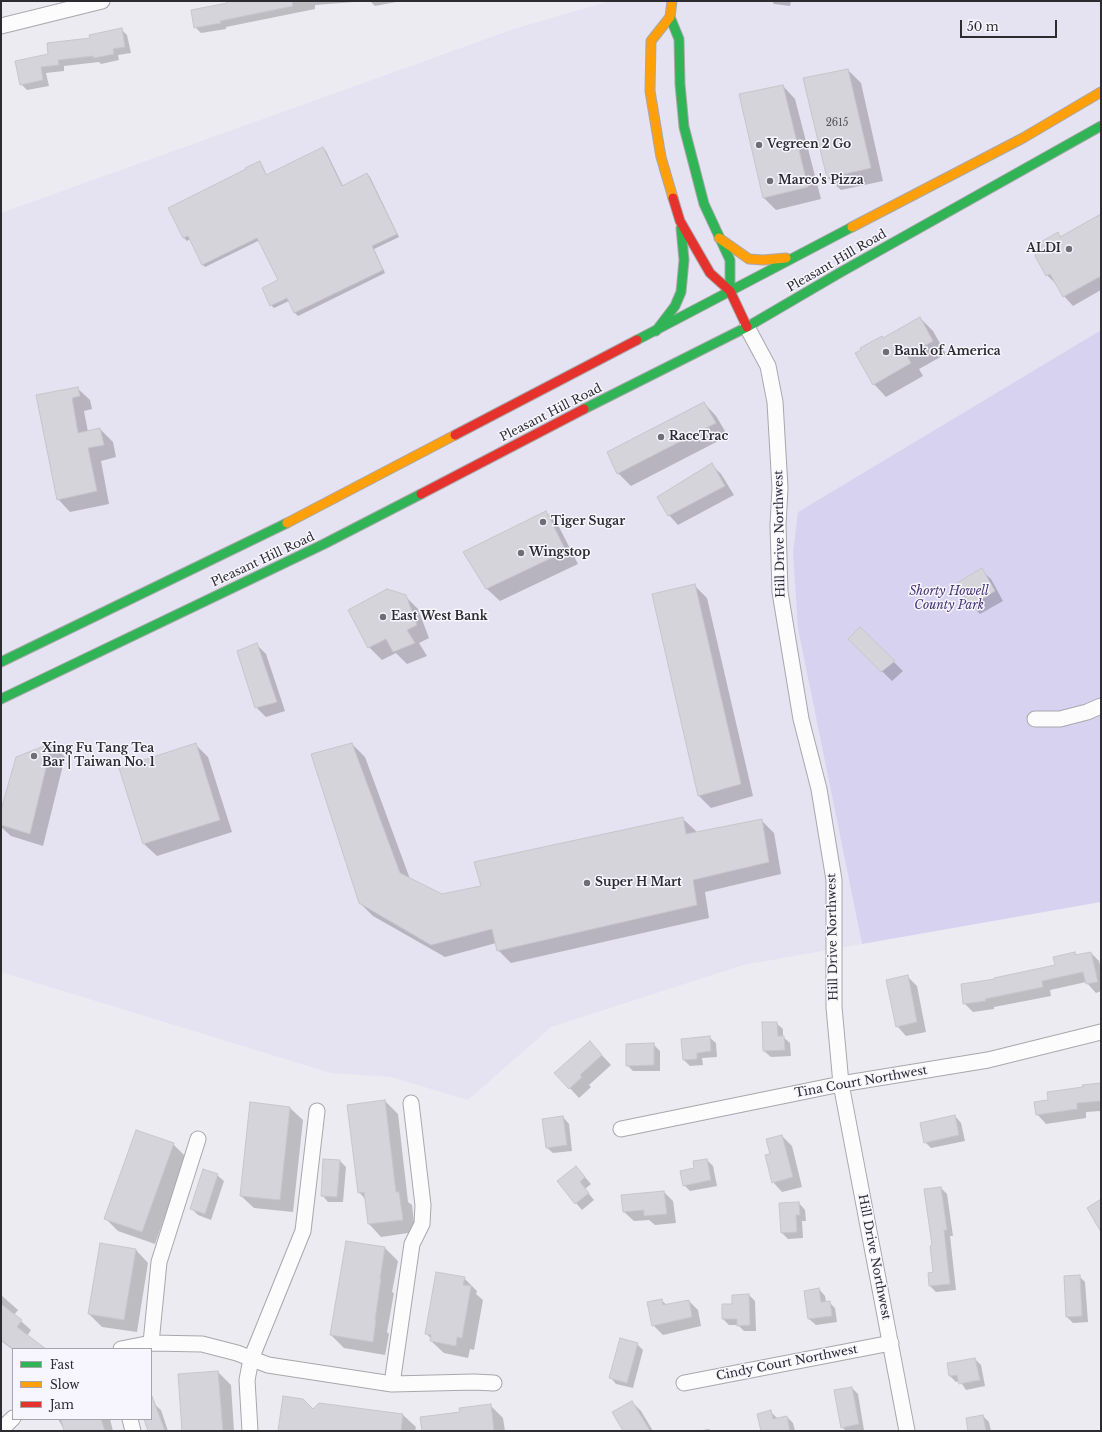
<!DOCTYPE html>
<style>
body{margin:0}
#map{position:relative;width:1102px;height:1432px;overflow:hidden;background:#ecebf2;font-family:"Libre Baskerville",serif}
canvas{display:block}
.frame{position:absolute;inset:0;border:2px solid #2b2b30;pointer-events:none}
.legend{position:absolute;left:12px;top:1348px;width:140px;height:72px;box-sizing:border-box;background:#f7f6fe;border:1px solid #a5a5ac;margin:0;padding:5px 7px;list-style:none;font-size:12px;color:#2b2b30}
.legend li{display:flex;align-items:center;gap:8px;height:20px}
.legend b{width:20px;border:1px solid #a5a5ac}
.scale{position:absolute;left:960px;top:20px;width:97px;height:18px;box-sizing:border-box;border:2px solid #2b2b30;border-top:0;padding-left:5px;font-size:12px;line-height:14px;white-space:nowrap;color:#2b2b30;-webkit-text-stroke:3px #f7f6fe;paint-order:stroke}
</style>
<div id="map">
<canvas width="1102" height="1432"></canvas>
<div class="frame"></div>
<ul class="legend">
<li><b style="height:5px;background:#30b455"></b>Fast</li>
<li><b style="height:5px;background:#ff9f0a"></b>Slow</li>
<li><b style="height:5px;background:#e5322d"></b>Jam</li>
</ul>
<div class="scale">50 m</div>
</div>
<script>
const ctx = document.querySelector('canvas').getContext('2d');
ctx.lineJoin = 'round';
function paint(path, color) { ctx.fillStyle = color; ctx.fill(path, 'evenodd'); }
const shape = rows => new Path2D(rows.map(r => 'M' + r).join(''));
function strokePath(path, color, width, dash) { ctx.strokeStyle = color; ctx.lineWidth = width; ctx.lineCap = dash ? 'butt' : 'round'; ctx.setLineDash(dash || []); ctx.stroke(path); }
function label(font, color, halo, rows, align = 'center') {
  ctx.font = font + ' "Libre Baskerville",serif'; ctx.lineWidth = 3; ctx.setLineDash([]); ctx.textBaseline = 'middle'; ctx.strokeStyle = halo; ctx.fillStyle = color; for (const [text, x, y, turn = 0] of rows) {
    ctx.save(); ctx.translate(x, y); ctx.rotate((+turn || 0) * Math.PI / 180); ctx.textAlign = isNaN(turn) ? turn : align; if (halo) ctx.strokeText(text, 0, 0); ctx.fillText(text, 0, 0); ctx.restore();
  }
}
paint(shape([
 [610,1,1101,1,1101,330,798,512,798,629,862,944,743,965,551,1027,468,1100,391,1077,331,1073,1,972,1,213,514,29]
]), '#e5e2f1');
paint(shape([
 [1101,330,1101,902,862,944,798,629,793,553,798,512]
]), '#d8d2f1');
paint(shape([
 [230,1,368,1,315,5,315,9,226,27,226,29,201,33,195,27],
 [370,1,402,1,375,6],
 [772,1,791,1,790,6,774,4],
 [121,29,127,35,131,53,118,55,119,60,101,64,99,62,64,66,64,71,46,73,49,86,27,90,21,84,49,55],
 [848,70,861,83,883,181,841,190,828,178],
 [783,86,795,99,821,199,776,210,764,198],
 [323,149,326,151,343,186,367,174,370,177,399,237,374,249,385,273,298,316,295,313,289,301,274,308,271,305,279,280,260,240,205,267,203,265,190,239,187,241,184,238,170,208,248,170,259,162,262,165,267,176],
 [1101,215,1101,290,1073,306,1064,296,1057,285,1047,275,1057,234,1061,237],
 [920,318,933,331,946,354,919,369,923,376,886,397,874,384,883,339],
 [77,388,90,400,92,409,84,411,88,432,100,429,113,442,116,457,101,461,109,504,70,512,58,499,37,396],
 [704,403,716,416,728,436,631,486,618,473,608,452],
 [712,465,721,474,734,495,678,525,669,515],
 [546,512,558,525,578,564,500,601,487,589,464,553],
 [981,570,991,579,1003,601,980,614,971,605],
 [694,585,707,598,753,796,711,808,699,796],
 [405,596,418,609,429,638,419,643,427,656,407,664,396,653,382,660,369,647],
 [860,629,903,671,892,681,849,639],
 [257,645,266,654,285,711,266,717,256,707],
 [52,744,65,757,43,846,11,836,1,827,1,813,17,758],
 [195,744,208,757,232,832,157,856,144,844],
 [352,744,365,757,410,879,441,895,482,886,683,819,696,831,696,833,761,820,774,833,781,874,705,892,709,918,511,963,498,950,496,943,445,957,373,916,360,903],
 [1075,953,1077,956,1091,953,1099,961,1101,969,1101,991,1096,993,1086,982,1050,990,1051,996,994,1007,994,1009,973,1012,964,1003,996,980,1056,966],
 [907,976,917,986,926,1032,906,1036,897,1026],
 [776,1023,783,1029,783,1037,790,1043,791,1056,771,1057,764,1051],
 [709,1037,716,1043,717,1057,702,1058,703,1065,690,1066,684,1060],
 [653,1044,660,1051,660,1071,633,1071,627,1065],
 [599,1052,611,1065,589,1085,591,1087,579,1098,556,1073],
 [1101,1084,1101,1111,1086,1112,1086,1118,1046,1124,1037,1114,1049,1101,1084,1088],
 [385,1101,398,1114,408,1202,412,1205,415,1232,381,1237,369,1224,365,1199,359,1192],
 [290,1108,303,1120,293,1212,254,1208,241,1196],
 [955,1116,961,1123,965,1141,931,1148,925,1142],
 [563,1117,569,1124,572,1151,553,1153,546,1147],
 [782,1136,792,1146,802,1187,782,1192,773,1182,771,1155],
 [173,1144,186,1157,155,1244,118,1231,106,1219],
 [707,1160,713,1166,717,1186,690,1191,684,1185,695,1169],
 [340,1161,346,1167,343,1202,328,1202,322,1195],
 [576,1167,591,1184,585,1189,594,1200,582,1210,558,1182],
 [217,1175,224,1181,211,1220,198,1215,192,1209],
 [941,1188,947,1194,953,1236,950,1236,956,1290,936,1292,930,1286,929,1274,934,1273,933,1246],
 [664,1192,673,1201,676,1223,655,1225,649,1220,634,1221,624,1212],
 [799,1203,805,1210,806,1221,802,1221,803,1238,788,1239,782,1233],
 [385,1248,398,1261,392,1292,394,1293,387,1332,389,1334,385,1355,344,1348,331,1335],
 [136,1250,148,1263,137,1332,102,1327,89,1314],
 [1079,1276,1085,1282,1088,1322,1073,1323,1067,1317],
 [464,1278,477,1291,476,1294,483,1300,474,1350,470,1349,468,1358,444,1353,431,1341,431,1339,426,1333],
 [819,1289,825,1296,826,1302,829,1302,835,1308,837,1322,816,1325,809,1319],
 [1,1295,18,1310,14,1315,31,1330,27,1336,44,1349,13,1349,13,1350,1,1341],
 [749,1295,755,1301,756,1331,744,1331,738,1325,729,1325,723,1319,733,1305],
 [661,1300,667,1305,689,1301,698,1310,701,1326,663,1335,653,1325],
 [637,1344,643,1350,633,1388,616,1384,610,1377],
 [975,1359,981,1365,985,1386,966,1390,960,1381,956,1382,950,1376],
 [218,1372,231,1385,234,1431,183,1431],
 [852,1388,858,1394,864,1430,846,1431,842,1427],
 [632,1402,641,1411,653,1431,624,1431],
 [154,1404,161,1410,168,1431,150,1431,145,1419,151,1419,151,1406],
 [490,1405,503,1418,505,1431,423,1431,461,1413],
 [313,1410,403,1415,416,1427,415,1431,279,1431],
 [771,1412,778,1419,787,1417,793,1423,795,1431,762,1431],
 [983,1416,989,1422,991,1431,969,1431],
 [58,1419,110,1419,113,1431,65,1431],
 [709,1429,711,1431,696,1431]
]), '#0003');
const building = shape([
 [226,1,292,1,293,6,220,21,221,23,194,28,191,10,227,3,226,1],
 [122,28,125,47,113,49,114,54,94,58,93,56,58,60,59,65,41,67,43,80,20,85,15,61,48,54,47,43,90,38,89,35,122,28],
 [848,69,871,168,827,178,803,78,848,69],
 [783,85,808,187,763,198,739,94,783,85],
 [323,147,342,186,367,173,397,234,372,246,383,270,294,313,287,298,270,306,262,288,278,280,257,238,202,265,188,236,183,238,168,208,246,169,245,168,260,161,266,175,323,147],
 [1101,214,1101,276,1063,297,1050,274,1046,276,1035,256,1039,243,1058,232,1060,237,1101,214],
 [920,317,933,341,907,356,911,363,873,385,855,353,861,350,860,348,882,336,883,338,920,317],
 [78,387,80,396,72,398,78,433,100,428,104,445,88,448,97,491,57,500,36,395,78,387],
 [704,402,716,423,617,474,607,452,704,402],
 [712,463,725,486,668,516,657,497,712,463],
 [546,511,566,551,486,589,463,552,546,511],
 [982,568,995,591,970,606,957,583,982,568],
 [695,584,741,784,698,796,652,594,695,584],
 [387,589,406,595,417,625,407,630,415,643,393,652,386,639,368,648,348,610,387,589],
 [860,627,895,661,881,672,848,639,860,627],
 [257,643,277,702,255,708,237,651,257,643],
 [52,743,30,834,1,825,1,810,16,757,52,743],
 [196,743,220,820,143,844,119,768,196,743],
 [352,743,400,873,442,894,481,886,474,862,683,817,686,834,762,819,769,862,693,880,697,905,497,951,492,929,431,945,359,903,311,754,352,743],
 [1075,952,1075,955,1091,952,1098,982,1086,984,1083,972,1042,981,1043,987,985,999,986,1001,963,1004,961,984,995,979,994,978,1055,965,1053,957,1075,952],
 [908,975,917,1022,896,1027,886,980,908,975],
 [762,1022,777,1022,778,1036,784,1036,785,1050,763,1051,762,1022],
 [710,1036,711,1051,697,1053,697,1059,683,1060,681,1039,710,1036],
 [590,1041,602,1055,580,1075,582,1077,569,1089,554,1073,590,1041],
 [654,1043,654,1065,626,1066,626,1044,654,1043],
 [1101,1083,1101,1101,1077,1103,1077,1109,1036,1115,1034,1102,1048,1100,1047,1092,1083,1087,1082,1085,1101,1083],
 [385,1100,396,1192,399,1192,403,1220,368,1224,364,1192,358,1193,347,1105,385,1100],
 [250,1102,290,1107,280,1200,240,1196,250,1102],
 [955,1115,959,1135,924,1143,920,1123,955,1115],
 [563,1116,567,1145,546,1148,542,1119,563,1116],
 [136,1130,174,1143,142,1232,104,1219,136,1130],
 [782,1135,793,1177,772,1183,765,1155,770,1154,766,1139,782,1135],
 [323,1159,340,1160,337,1197,321,1196,323,1159],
 [707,1159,711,1180,683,1186,680,1171,694,1168,693,1161,707,1159],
 [576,1166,585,1177,580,1182,589,1193,575,1204,557,1181,576,1166],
 [203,1169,218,1174,205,1214,190,1209,203,1169],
 [941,1187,947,1230,944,1230,950,1284,929,1286,928,1273,933,1272,930,1246,932,1245,924,1189,941,1187],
 [664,1191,667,1214,644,1216,644,1210,623,1212,621,1195,664,1191],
 [1101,1199,1101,1232,1087,1208,1101,1199],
 [799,1202,800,1215,796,1215,797,1232,781,1233,779,1203,799,1202],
 [346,1241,385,1247,380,1279,381,1279,375,1320,376,1320,373,1342,330,1335,346,1241],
 [100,1243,136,1249,124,1320,88,1314,100,1243],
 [436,1272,465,1277,463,1285,471,1286,462,1338,457,1337,456,1346,430,1341,431,1335,425,1334,436,1272],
 [1080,1275,1082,1316,1066,1317,1064,1276,1080,1275],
 [819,1288,821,1302,830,1301,832,1316,808,1319,804,1291,819,1288],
 [749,1294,750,1325,737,1326,737,1319,722,1319,722,1304,732,1304,732,1295,749,1294],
 [662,1299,663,1305,689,1300,692,1317,652,1326,647,1302,662,1299],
 [1,1304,22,1320,17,1327,46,1349,13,1349,1,1340,1,1304],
 [620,1338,638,1343,627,1383,609,1378,620,1338],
 [975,1358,980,1380,959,1384,957,1375,949,1376,947,1363,975,1358],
 [218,1371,223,1431,182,1431,178,1374,218,1371],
 [852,1387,859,1424,841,1428,834,1390,852,1387],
 [151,1396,152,1396,165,1431,148,1431,144,1419,151,1419,151,1396],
 [283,1396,303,1399,313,1409,319,1403,403,1414,401,1431,278,1431,283,1396],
 [632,1401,650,1431,623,1431,612,1412,632,1401],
 [491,1404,494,1431,422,1431,420,1417,460,1412,459,1408,491,1404],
 [771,1410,773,1419,787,1416,790,1431,761,1431,757,1414,771,1410],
 [983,1415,986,1431,968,1431,966,1418,983,1415],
 [61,1419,101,1419,105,1431,64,1431,61,1419]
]);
paint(building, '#d5d4da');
strokePath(building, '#c7c6cb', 1);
const street = shape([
 [1,26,102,1],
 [747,327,768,366,775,402,780,488,778,525,780,592,801,719,819,789,834,880,834,1007,841,1084,907,1431],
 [1035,719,1060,719,1087,712,1101,706],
 [621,1129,841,1084,988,1060,1101,1032],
 [151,1343,159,1262,198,1139],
 [121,1349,151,1343,202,1344,237,1353,268,1365,392,1384,474,1382,494,1383],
 [684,1383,891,1343],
 [392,1384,412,1244,422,1224,423,1205,411,1103],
 [130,1419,133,1431],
 [1,1430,13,1418],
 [250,1431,247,1380,251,1359,303,1231,317,1111]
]);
const fast = shape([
 [670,17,679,39,680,84,684,127,704,204,730,260,730,291],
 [656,331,675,306,681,292,684,260,681,228],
 [637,340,852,227],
 [584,409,747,327,841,272,1101,126],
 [1,662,287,523],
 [1,699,324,544,421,494]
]);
const slow = shape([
 [672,1,670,17,651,41,650,91,661,157,673,198],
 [852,227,1023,138,1101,92],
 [719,238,749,259,763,260,786,258],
 [287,523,455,435]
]);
const jam = shape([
 [673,198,680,221,710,273,730,291,747,327],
 [455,435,637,340],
 [421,494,584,409]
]);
strokePath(street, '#a8a7ac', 17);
strokePath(fast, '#a8a7ac', 11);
strokePath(slow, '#a8a7ac', 11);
strokePath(jam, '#a8a7ac', 11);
strokePath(street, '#fcfcfd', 15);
strokePath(fast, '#30b455', 9);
strokePath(slow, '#ff9f0a', 9);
strokePath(jam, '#e5322d', 9);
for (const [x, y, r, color] of [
 [759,145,4,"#6f6e74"],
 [770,181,4,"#6f6e74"],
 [1069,249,4,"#6f6e74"],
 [886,352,4,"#6f6e74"],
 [661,437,4,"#6f6e74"],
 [543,522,4,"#6f6e74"],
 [521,553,4,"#6f6e74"],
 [383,617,4,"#6f6e74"],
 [34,756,4,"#6f6e74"],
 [587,883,4,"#6f6e74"]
]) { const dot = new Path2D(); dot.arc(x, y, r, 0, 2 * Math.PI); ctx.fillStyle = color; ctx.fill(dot); strokePath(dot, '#f7f6fe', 1.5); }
label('10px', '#56555a', null, [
 ["2615",837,123]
]);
label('bold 12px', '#2b2b30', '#f7f6fe', [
 ["Vegreen 2 Go",767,145],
 ["Marco's Pizza",778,181],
 ["ALDI",1061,249,"right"],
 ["Bank of America",894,352],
 ["RaceTrac",669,437],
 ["Tiger Sugar",551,522],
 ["Wingstop",529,553],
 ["East West Bank",391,617],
 ["Xing Fu Tang Tea",42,749],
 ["Bar | Taiwan No. 1",42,763],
 ["Super H Mart",595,883]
], 'left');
label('12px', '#2b2b30', '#f7f6fe', [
 ["Pleasant Hill Road",837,261,-30],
 ["Pleasant Hill Road",551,413,-27],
 ["Hill Drive Northwest",780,534,-91],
 ["Pleasant Hill Road",263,560,-25],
 ["Hill Drive Northwest",833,937,-91],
 ["Tina Court Northwest",861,1082,-10],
 ["Hill Drive Northwest",874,1257,79],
 ["Cindy Court Northwest",787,1363,-11]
]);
label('italic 12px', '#483676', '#f7f6fe', [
 ["Shorty Howell",949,592],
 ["County Park",949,606]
]);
</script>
